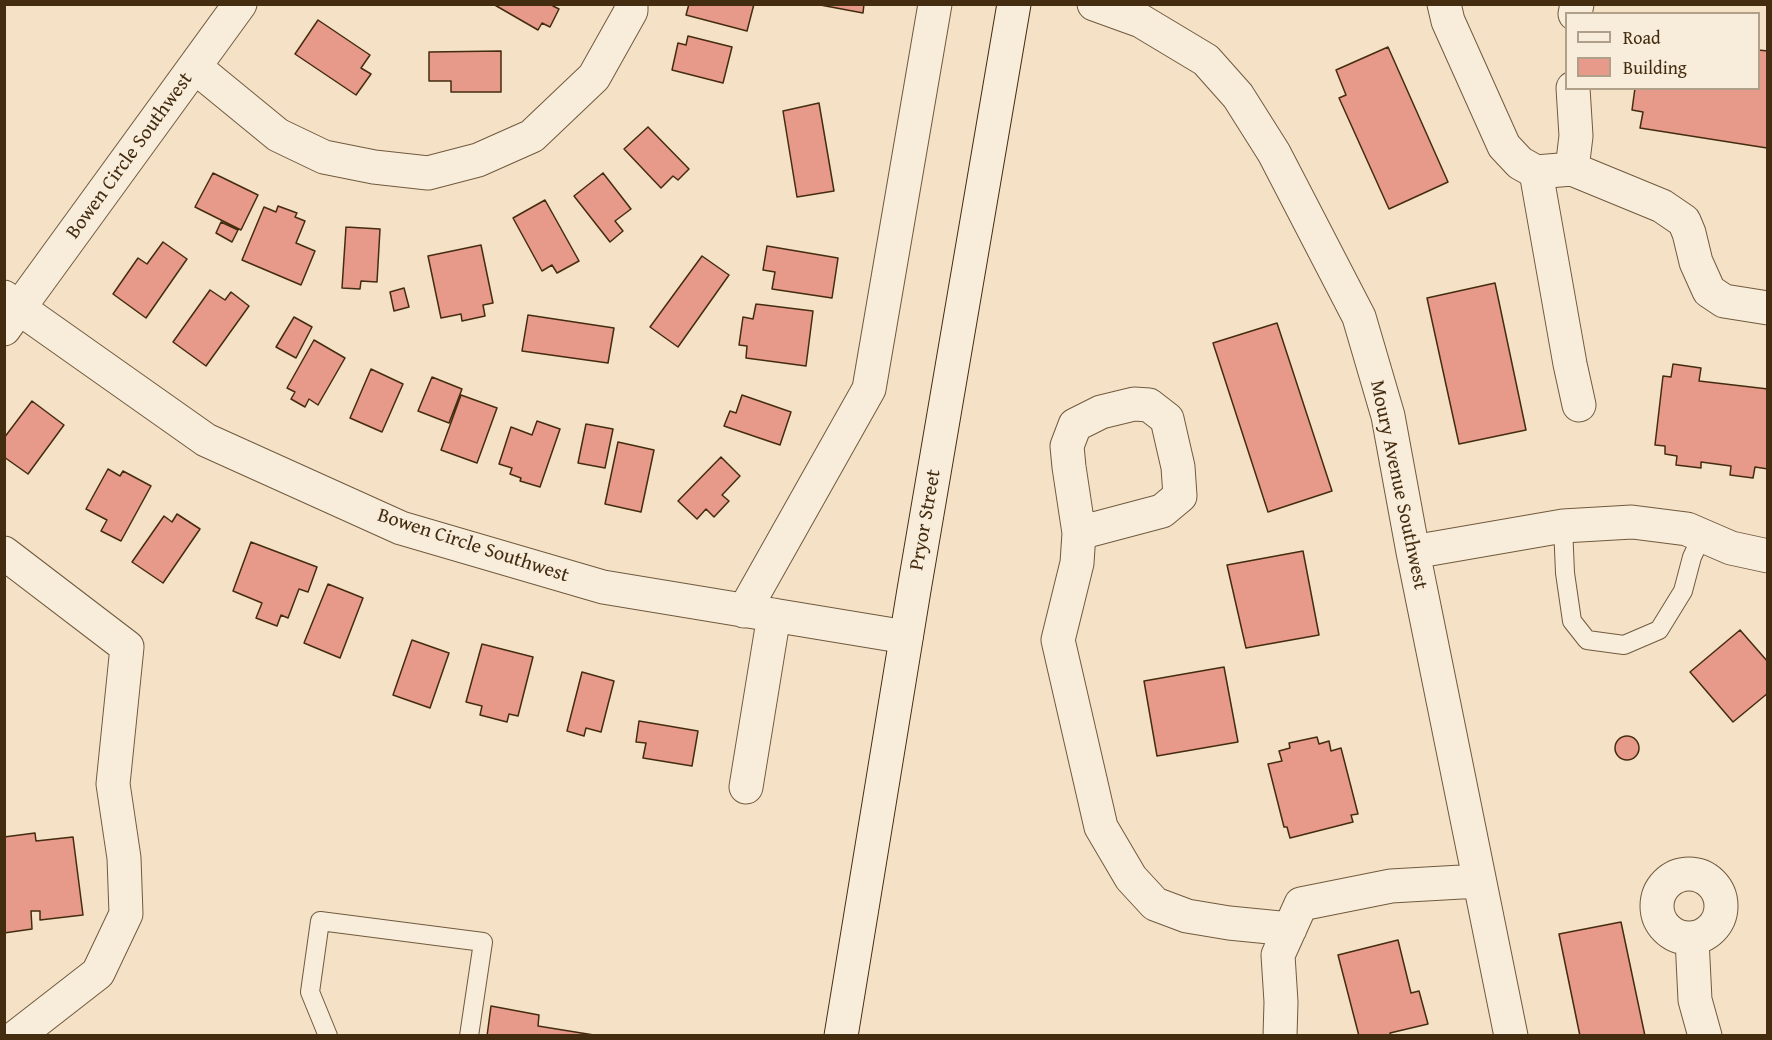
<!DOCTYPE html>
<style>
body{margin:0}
#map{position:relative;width:1772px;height:1040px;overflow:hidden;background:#f5e2c6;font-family:"Gentium Book Plus",serif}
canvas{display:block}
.frame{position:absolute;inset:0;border:6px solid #442c10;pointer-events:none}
.legend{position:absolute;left:1565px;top:12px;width:195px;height:78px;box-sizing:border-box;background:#f8ecda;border:2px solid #b09f89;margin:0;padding:8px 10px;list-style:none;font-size:18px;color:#442c10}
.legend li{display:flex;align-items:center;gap:12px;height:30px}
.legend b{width:30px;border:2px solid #b09f89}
</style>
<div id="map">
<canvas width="1772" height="1040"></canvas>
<div class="frame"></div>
<ul class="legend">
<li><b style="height:8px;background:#f8ecda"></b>Road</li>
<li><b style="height:16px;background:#e79a89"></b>Building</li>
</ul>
</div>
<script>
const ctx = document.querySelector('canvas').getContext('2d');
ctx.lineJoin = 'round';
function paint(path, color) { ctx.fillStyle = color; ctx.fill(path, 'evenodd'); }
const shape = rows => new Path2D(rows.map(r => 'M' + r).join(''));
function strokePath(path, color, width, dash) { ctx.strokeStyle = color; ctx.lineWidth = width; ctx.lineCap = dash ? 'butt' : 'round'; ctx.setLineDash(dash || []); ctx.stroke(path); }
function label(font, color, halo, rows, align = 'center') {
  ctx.font = font + ' "Gentium Book Plus",serif'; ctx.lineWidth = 4.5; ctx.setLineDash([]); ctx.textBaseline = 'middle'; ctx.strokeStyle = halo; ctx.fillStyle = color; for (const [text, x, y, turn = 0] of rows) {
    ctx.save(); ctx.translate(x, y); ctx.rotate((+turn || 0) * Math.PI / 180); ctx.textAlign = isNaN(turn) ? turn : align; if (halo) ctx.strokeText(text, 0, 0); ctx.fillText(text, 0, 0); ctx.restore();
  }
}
const building = shape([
 [493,4,554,4,553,6,559,9,550,27,542,23,538,30,493,4],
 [689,4,754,4,747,31,686,15,689,4],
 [815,4,864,4,863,13,815,4],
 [318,20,370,55,361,68,371,74,356,95,295,54,318,20],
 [688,36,732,47,723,83,672,70,678,43,686,45,688,36],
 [1388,47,1448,182,1389,209,1339,98,1346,95,1336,70,1388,47],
 [1758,50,1768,51,1767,148,1640,128,1643,112,1632,110,1635,88,1758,88,1758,50],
 [501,51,501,92,451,92,451,81,429,81,429,52,501,51],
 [819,103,834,191,797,197,783,111,819,103],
 [648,127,689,169,678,180,673,176,661,188,624,149,648,127],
 [213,173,258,195,241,230,195,207,213,173],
 [603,173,631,209,615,221,623,231,610,242,574,196,603,173],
 [545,200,579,261,557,273,552,265,542,271,513,218,545,200],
 [278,206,297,213,295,217,305,221,296,243,315,251,301,285,242,260,264,207,276,212,278,206],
 [221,222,238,230,232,242,216,233,221,222],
 [346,227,380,229,377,282,361,281,360,289,342,288,346,227],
 [163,242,187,259,146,318,113,294,138,258,147,264,163,242],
 [481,245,493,303,483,305,485,316,462,321,461,314,441,318,428,256,481,245],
 [767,246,838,258,832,298,772,289,775,272,763,270,767,246],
 [702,256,729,275,678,347,650,327,702,256],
 [1495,283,1526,430,1459,444,1427,298,1495,283],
 [404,288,409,307,394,311,390,292,404,288],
 [210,290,225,300,231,292,249,306,206,366,173,342,210,290],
 [756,304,813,311,806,366,746,358,747,346,739,345,743,317,753,319,756,304],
 [528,315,614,328,608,363,522,351,528,315],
 [294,317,312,327,296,358,276,347,294,317],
 [1277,323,1332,491,1268,512,1213,343,1277,323],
 [314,340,345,358,318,405,309,399,305,407,291,399,295,392,287,388,314,340],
 [1673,364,1701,368,1699,381,1768,389,1768,469,1755,467,1753,478,1730,475,1731,466,1701,462,1701,468,1676,465,1677,456,1665,454,1665,446,1655,445,1663,376,1671,377,1673,364],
 [371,369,403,384,382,432,350,418,371,369],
 [432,377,462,389,449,423,418,411,432,377],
 [461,395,497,408,477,463,441,450,461,395],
 [742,395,791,412,780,445,724,426,730,411,736,413,742,395],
 [32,401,64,425,28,474,4,457,4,438,32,401],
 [537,421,560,429,540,487,520,481,521,478,510,474,512,468,499,464,511,427,532,435,537,421],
 [586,424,613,429,605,468,578,463,586,424],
 [618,442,654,450,641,512,605,504,618,442],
 [721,457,740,476,722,495,729,501,714,517,706,509,697,519,678,501,721,457],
 [108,469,120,476,123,471,151,486,121,541,101,531,107,520,86,509,108,469],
 [177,514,200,529,163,583,132,562,164,516,172,522,177,514],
 [251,542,317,567,308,592,299,589,288,618,281,615,277,626,256,618,262,603,233,591,251,542],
 [1303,551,1319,635,1246,648,1227,565,1303,551],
 [328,584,363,598,340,658,304,643,328,584],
 [1740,630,1768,662,1768,693,1733,722,1690,672,1740,630],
 [412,640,449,653,430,708,393,695,412,640],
 [482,644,533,657,518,716,509,714,507,722,480,715,482,706,466,702,482,644],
 [1224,667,1238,742,1157,756,1144,681,1224,667],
 [582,672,614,681,601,732,586,728,584,736,567,731,582,672],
 [639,721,698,731,692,766,643,758,646,743,636,742,639,721],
 '1615 748a12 12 0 1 1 24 0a12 12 0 1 1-24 0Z',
 [1317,737,1319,744,1329,741,1331,751,1341,748,1358,814,1351,815,1353,822,1290,838,1287,827,1284,827,1268,764,1282,761,1279,751,1290,748,1289,743,1317,737],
 [35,833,36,841,73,837,83,915,40,920,40,911,31,911,32,929,4,933,4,837,35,833],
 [1621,922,1645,1036,1580,1036,1559,934,1621,922],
 [1398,940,1411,993,1419,991,1428,1024,1390,1033,1391,1036,1359,1036,1338,955,1398,940],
 [491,1006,539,1015,538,1026,600,1036,487,1036,491,1006]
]);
paint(building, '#e79a89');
strokePath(building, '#442c10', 1.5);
const lane = shape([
 [1563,526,1565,573,1572,621,1587,640,1624,645,1659,630,1683,591,1692,557,1702,536],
 [328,1036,310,992,320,921,483,942,469,1036]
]);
const street = shape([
 [1094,4,1141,21,1206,60,1238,96,1274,153,1359,317,1388,416,1413,552,1511,1036],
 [1444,4,1448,21,1504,146,1520,163,1536,172,1572,169,1662,206,1684,221,1689,233,1696,262,1709,291,1724,301,1768,308],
 [1575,14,1577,4],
 [195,67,278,135,324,157,374,167,428,173,478,160,532,136,594,77,631,11,631,4],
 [1572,169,1576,136,1573,88],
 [1536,172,1570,364,1579,405],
 [4,297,19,308,240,4],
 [4,329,19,308,206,440,401,528,603,587,906,637],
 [1079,533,1162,511,1180,496,1178,467,1167,419,1149,405,1134,404,1101,412,1075,425,1067,446,1069,467,1079,533,1077,563,1058,640,1101,827,1131,878,1155,904,1187,916,1229,923,1290,929],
 [1413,552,1563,526,1632,522,1687,529,1731,548,1768,556],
 [4,553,127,647,113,784,124,858,126,914,98,973,17,1036],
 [744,611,869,389,935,4],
 [746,787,774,615],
 '1657 906a32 32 0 1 1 64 0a32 32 0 1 1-64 0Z',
 [1692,939,1695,1000,1705,1036],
 [1280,1036,1281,1002,1278,955,1301,904,1391,886,1479,881]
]);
const secondary = shape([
 [841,1036,914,590,1014,4]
]);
strokePath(lane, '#705a3e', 20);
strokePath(street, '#705a3e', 35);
strokePath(secondary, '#442c10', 35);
strokePath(lane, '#f8ecda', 18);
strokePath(street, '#f8ecda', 33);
strokePath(secondary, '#f8ecda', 33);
label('20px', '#442c10', '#f8ecda', [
 ["Bowen Circle Southwest",130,156,-54],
 ["Moury Avenue Southwest",1398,485,78],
 ["Pryor Street",926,520,-80],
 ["Bowen Circle Southwest",473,546,18]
]);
</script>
